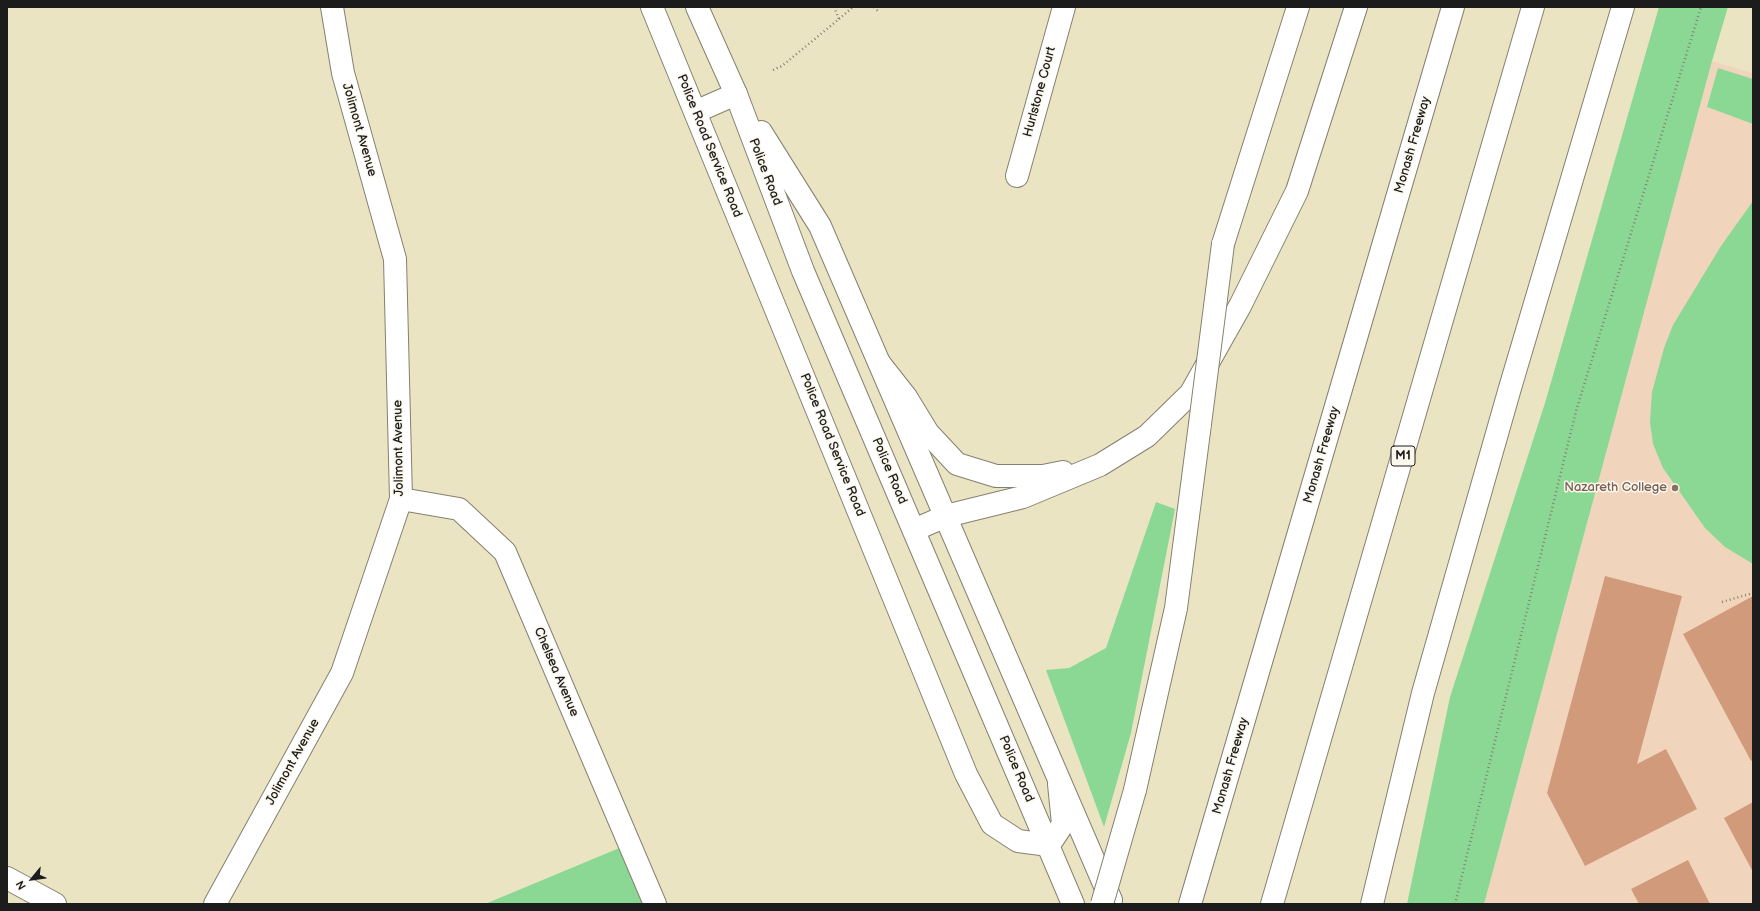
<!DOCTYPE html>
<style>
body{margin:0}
#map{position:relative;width:1760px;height:911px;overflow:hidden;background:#ebe4c3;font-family:"Balsamiq Sans",sans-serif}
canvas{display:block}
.frame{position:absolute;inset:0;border:8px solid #1c1c1c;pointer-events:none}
.north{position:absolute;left:12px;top:859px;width:40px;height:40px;-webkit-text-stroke:3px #fbf7ec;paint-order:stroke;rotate:241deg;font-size:11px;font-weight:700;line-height:16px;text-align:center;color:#1c1c1c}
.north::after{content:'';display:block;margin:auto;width:14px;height:18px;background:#1c1c1c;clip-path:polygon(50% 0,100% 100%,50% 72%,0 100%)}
</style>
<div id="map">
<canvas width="1760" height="911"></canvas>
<div class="frame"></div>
<div class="north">N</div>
</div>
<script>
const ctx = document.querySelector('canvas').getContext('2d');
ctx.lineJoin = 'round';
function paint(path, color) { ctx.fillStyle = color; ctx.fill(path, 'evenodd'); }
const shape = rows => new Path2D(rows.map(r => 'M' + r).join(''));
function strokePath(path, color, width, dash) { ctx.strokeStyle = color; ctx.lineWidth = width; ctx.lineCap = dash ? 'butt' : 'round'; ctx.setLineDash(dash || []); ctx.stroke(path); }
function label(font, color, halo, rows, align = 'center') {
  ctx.font = font + ' "Balsamiq Sans",sans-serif'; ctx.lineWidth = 3; ctx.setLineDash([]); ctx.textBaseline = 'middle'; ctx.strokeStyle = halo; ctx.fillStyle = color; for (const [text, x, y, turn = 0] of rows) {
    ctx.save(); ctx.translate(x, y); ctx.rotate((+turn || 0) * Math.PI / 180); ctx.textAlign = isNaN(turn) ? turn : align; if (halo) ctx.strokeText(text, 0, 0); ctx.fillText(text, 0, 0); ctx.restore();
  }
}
paint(shape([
 [1712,61,1753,73,1753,904,1484,904]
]), '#f0d5bc');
paint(shape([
 [1659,7,1728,7,1712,61,1484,904,1407,904,1450,697,1545,403],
 [1718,68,1753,79,1753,124,1707,107],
 [1753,201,1753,564,1725,547,1705,528,1663,468,1653,444,1650,422,1652,392,1664,348,1673,325,1721,246],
 [1156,502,1175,509,1131,733,1104,827,1046,670,1069,668,1106,648],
 [629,844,655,904,485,904]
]), '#8bd895');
paint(shape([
 [1605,576,1682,596,1637,764,1666,749,1697,809,1585,866,1547,793],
 [1753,596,1753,760,1751,761,1683,634],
 [1753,802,1753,872,1724,818],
 [1688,860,1710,904,1639,904,1631,889]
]), '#d19b7b');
const minor = shape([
 [652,7,966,774,992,824,1018,841,1049,845,1063,824,1059,784],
 [695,112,736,94],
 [1017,176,1064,7],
 [401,499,459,509,505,552,655,904],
 [7,878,55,904],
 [215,904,342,673,401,499,395,259,343,73,332,7]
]);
const major = shape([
 [697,7,736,94,803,271,1073,904],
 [761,132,820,226,1111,900]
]);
const highway = shape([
 [1223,244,1298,7],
 [880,364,906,397,928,433,957,464,996,476,1043,476,1063,472],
 [914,530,946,516,1023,497,1100,465,1147,436,1191,393,1240,306,1297,191,1356,7],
 [1135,790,1176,608,1200,424],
 [1190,904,1453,7],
 [1272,904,1533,7],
 [1372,904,1423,693,1510,388,1623,7]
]);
strokePath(minor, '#848070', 24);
strokePath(major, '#848070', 24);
strokePath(highway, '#848070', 24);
strokePath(shape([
 [874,7,878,11],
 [839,19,853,7],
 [773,70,782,66,839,19,834,7],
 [1722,602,1753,593],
 [1455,904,1576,411,1701,7]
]), '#848070', 2.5, [1, 3]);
strokePath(minor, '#fff', 22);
strokePath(major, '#fff', 22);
strokePath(highway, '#fff', 22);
const highwayBridge = shape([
 [1200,424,1223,244],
 [1102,904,1135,790]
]);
strokePath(highwayBridge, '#848070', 24, []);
strokePath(highwayBridge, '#fff', 22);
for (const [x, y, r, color] of [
 [1675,488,4,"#8d6e63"]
]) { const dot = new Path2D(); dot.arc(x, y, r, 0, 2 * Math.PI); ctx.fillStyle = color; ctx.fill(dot); strokePath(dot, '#fbf7ec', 1.5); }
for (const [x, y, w] of [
 [1403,456,24]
]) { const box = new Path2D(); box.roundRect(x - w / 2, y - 10, w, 20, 3); ctx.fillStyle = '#fbf7ec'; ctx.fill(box); strokePath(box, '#1c1c1c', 1); }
label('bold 12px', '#1c1c1c', null, [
 ["M1",1403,456]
]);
label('13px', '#1c1c1c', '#fbf7ec', [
 ["Hurlstone Court",1040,92,-75],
 ["Jolimont Avenue",359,130,74],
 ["Monash Freeway",1413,145,-74],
 ["Police Road Service Road",709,146,68],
 ["Police Road",765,172,69],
 ["Police Road Service Road",832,445,68],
 ["Jolimont Avenue",399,448,-91],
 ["Monash Freeway",1322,455,-74],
 ["Police Road",889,471,67],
 ["Chelsea Avenue",556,672,67],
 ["Jolimont Avenue",293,762,-61],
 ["Monash Freeway",1231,766,-74],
 ["Police Road",1016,769,67]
]);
label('13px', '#785e54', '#fbf7ec', [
 ["Nazareth College",1667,488]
], 'right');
</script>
